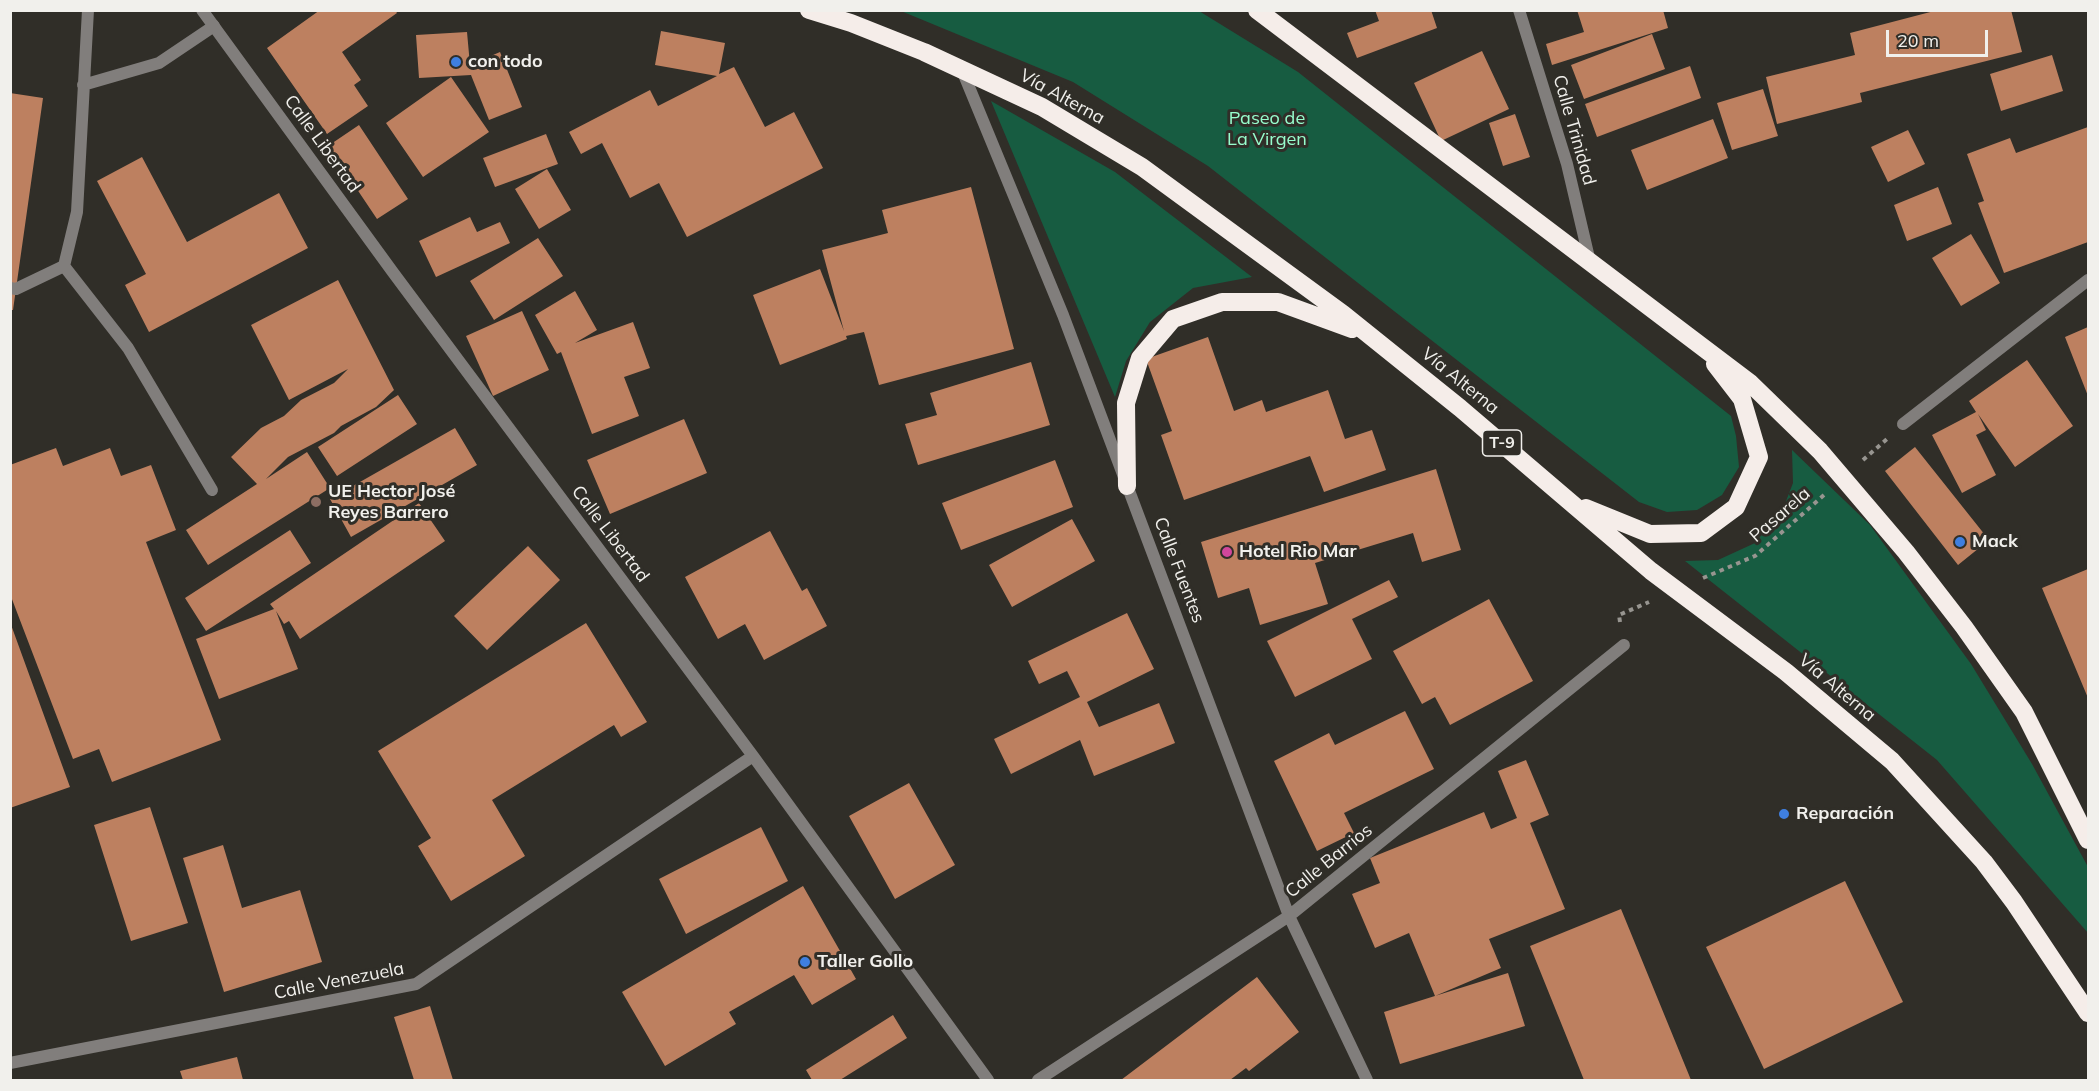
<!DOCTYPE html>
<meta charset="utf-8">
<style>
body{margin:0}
#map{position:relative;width:2099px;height:1091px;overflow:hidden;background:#302e28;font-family:Mulish,sans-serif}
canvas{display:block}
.frame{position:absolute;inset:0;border:12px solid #f1f0ec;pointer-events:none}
.scale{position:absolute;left:1886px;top:30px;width:102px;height:27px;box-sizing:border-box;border:3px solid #f1f0ec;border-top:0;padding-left:8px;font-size:18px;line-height:21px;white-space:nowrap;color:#f1f0ec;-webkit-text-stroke:4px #302e28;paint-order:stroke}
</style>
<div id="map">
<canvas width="2099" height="1091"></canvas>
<div class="frame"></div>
<div class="scale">20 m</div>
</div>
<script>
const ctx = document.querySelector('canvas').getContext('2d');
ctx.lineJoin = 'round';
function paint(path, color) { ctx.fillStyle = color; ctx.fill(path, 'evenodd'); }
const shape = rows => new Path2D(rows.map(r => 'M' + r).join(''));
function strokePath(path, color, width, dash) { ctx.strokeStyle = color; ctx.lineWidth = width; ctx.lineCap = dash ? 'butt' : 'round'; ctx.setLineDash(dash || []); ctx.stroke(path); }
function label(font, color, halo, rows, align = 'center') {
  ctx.font = font + ' Mulish,sans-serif'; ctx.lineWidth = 6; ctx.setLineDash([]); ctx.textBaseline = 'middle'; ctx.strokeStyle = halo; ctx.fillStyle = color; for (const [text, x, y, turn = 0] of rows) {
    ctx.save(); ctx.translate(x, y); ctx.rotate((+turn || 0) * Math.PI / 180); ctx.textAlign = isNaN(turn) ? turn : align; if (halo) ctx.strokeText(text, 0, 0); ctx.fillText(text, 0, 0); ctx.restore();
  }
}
paint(shape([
 [901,11,1199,11,1298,72,1731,416,1736,436,1739,467,1722,495,1697,510,1667,512,1639,502,1208,166,1073,82],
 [991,101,1115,172,1252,277,1193,288,1150,322,1126,361,1115,397],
 [1792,450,1870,525,1971,664,2032,764,2088,867,2088,933,1937,760,1685,561,1718,560,1755,543,1783,509,1793,483]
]), '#175c41');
paint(shape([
 [320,10,395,10,397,13,342,52,361,80,354,85,368,106,327,134,267,48],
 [1375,10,1431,10,1437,28,1357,58,1347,33,1379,21],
 [1577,10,1663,10,1668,28,1552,65,1546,44,1584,32],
 [1938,10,2011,10,2022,52,1860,93,1862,102,1777,124,1766,77,1855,55,1850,33],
 [661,31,725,43,719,74,734,67,765,127,794,112,823,168,687,237,659,183,630,198,602,143,581,154,569,132,650,90,658,106,717,76,655,65],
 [467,32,470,65,500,52,522,107,489,120,471,75,419,78,416,35],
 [1652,34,1665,69,1584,99,1571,65],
 [1482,51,1509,109,1441,141,1414,83],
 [2052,55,2063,91,2001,111,1990,74],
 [1690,66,1701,98,1597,137,1585,104],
 [451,77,489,132,423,177,386,123],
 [1763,89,1778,136,1732,150,1717,103],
 [10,93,43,98,13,310,10,310],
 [1515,114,1530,157,1503,166,1489,123],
 [1713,119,1728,158,1647,190,1631,150],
 [359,125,408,199,377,219,328,146],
 [2088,127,2088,242,2004,273,1978,203,1984,201,1967,154,2010,138,2016,153],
 [1908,130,1925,164,1888,182,1871,147],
 [546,134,558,164,495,187,483,158],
 [142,157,187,242,279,193,308,248,149,332,125,285,146,274,97,181],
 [547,169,571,210,539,229,515,189],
 [971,187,1014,349,879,385,864,332,846,336,847,339,780,365,753,295,820,269,844,331,822,250,888,233,882,210],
 [1938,187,1952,224,1907,241,1894,205],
 [470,217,477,232,500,222,510,243,436,277,419,241],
 [1971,234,2000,283,1961,306,1932,258],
 [538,238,563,276,494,320,470,281],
 [338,280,394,390,376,407,341,426,334,433,288,457,266,479,307,452,330,488,208,565,186,530,257,484,231,457,261,428,284,416,301,400,334,383,348,369,289,400,251,325],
 [575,291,597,330,575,343,633,322,650,368,624,377,639,416,592,434,561,352,557,354,535,315],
 [522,311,549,370,493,396,466,336],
 [2088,327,2088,396,2065,337],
 [1208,337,1234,411,1262,400,1266,412,1328,390,1345,439,1372,430,1386,470,1324,492,1310,456,1184,500,1161,435,1172,431,1146,359],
 [2027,360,2073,426,2015,467,1978,414,1986,430,1976,435,1996,475,1962,493,1932,435,1976,412,1969,401],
 [1031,362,1050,425,918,465,905,424,937,415,930,393],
 [398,395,417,424,337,476,318,447],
 [684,419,707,473,610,514,587,460],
 [455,428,477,465,351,537,330,499],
 [1915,447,1989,540,1958,565,1885,471],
 [56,448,63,466,110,448,121,476,151,465,176,530,146,542,221,740,112,782,99,749,73,759,10,594,10,465],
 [1055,460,1073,507,961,550,942,503],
 [1436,469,1461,550,1422,562,1413,533,1315,563,1328,604,1260,625,1249,588,1218,598,1201,542],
 [419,503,445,541,300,639,289,621,284,624,276,611,298,669,219,699,196,639,274,609,270,604],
 [1072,519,1095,561,1012,607,989,565],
 [290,530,311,563,206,631,185,598],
 [770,531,802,591,807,588,827,626,764,660,745,624,718,639,685,577],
 [528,546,560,580,487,650,454,616],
 [2088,569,2088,698,2042,588],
 [1389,580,1398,597,1352,619,1372,659,1295,697,1267,641],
 [1489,599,1533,681,1450,725,1435,697,1422,704,1393,651],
 [1127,613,1154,669,1087,702,1099,727,1159,703,1175,743,1094,776,1080,740,1011,774,994,739,1080,697,1067,671,1039,684,1028,661],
 [10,622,70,787,10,808],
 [586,623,647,722,621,737,614,725,492,800,525,856,451,901,418,846,431,838,378,751],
 [1405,711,1434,769,1344,813,1354,833,1317,851,1274,761,1329,733,1335,745],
 [1526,760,1549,815,1530,823,1565,909,1489,939,1501,968,1435,996,1409,933,1375,948,1352,894,1380,883,1370,858,1484,812,1491,829,1517,818,1498,771],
 [909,783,955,865,895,899,849,816],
 [150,807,188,923,131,941,94,825],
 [761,827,788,881,686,934,659,879],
 [223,845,242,908,300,890,322,962,224,992,183,858],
 [1845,881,1903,1002,1764,1069,1706,947],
 [803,886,856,979,812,1005,794,975,729,1012,736,1024,665,1066,622,992],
 [1621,909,1691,1080,1584,1080,1530,946],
 [1508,973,1525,1026,1400,1064,1384,1012],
 [1257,977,1299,1032,1249,1071,1246,1068,1230,1080,1121,1080],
 [430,1006,453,1080,414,1080,394,1017],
 [893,1015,907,1038,840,1080,812,1080,806,1070],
 [237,1057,243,1080,183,1080,180,1071]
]), '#bd8060');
strokePath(shape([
 [1863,460,1887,439],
 [1703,578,1755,556,1824,495],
 [1620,622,1619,615,1649,602]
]), '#979590', 4, [4.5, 4.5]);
strokePath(shape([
 [83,85,159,63,214,26],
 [64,266,128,348,212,490],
 [10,288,16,289,64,266,77,212,88,10]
]), '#817e7c', 12);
strokePath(shape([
 [202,10,392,271,753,756,988,1080],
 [1519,10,1567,164,1590,262],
 [962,70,1063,315,1289,916,1367,1080],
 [1903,424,2088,280],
 [10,1063,416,984,753,756],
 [1038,1080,1289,916,1624,645]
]), '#817e7c', 12);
strokePath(shape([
 [809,10,851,23,924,52,1042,107,1142,167,1343,314,1460,408,1651,571,1786,672,1892,761,1984,862,2014,902,2088,1013],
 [1257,10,1750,383,1820,451,1906,552,1964,627,2024,712,2088,840],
 [1127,486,1126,403,1140,358,1173,319,1222,302,1278,302,1352,329],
 [1586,508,1650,534,1701,533,1736,507,1759,457,1742,399,1715,364]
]), '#f5ede9', 18);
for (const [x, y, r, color] of [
 [456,62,6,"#3f7fe0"],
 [316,502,6,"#8d6e63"],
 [1960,542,6,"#3f7fe0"],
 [1227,552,6,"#d1479c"],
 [1784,814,6,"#3f7fe0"],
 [805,962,6,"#3f7fe0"]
]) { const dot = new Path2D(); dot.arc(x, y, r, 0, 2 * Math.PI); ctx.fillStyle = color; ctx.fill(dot); strokePath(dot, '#302e28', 2); }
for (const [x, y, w] of [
 [1502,443,39]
]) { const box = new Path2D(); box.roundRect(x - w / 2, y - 13, w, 26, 4.5); ctx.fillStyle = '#302e28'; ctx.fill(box); strokePath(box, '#f1f0ec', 1.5); }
label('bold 16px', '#f1f0ec', null, [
 ["T-9",1502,443]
]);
label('bold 18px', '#f1f0ec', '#302e28', [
 ["con todo",468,62],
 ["UE Hector José",328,492],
 ["Reyes Barrero",328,513],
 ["Mack",1972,542],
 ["Hotel Rio Mar",1239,552],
 ["Reparación",1796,814],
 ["Taller Gollo",817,962]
], 'left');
label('18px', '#f1f0ec', '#302e28', [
 ["Vía Alterna",1062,97,29],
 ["Calle Trinidad",1574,130,74],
 ["Calle Libertad",322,144,54],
 ["Vía Alterna",1460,381,39],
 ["Pasarela",1780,515,-41],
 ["Calle Libertad",610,534,53],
 ["Calle Fuentes",1179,570,69],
 ["Vía Alterna",1837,688,40],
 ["Calle Barrios",1329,861,-39],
 ["Calle Venezuela",339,981,-11]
]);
label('18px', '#97fdcd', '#302e28', [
 ["Paseo de",1267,119],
 ["La Virgen",1267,140]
]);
</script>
